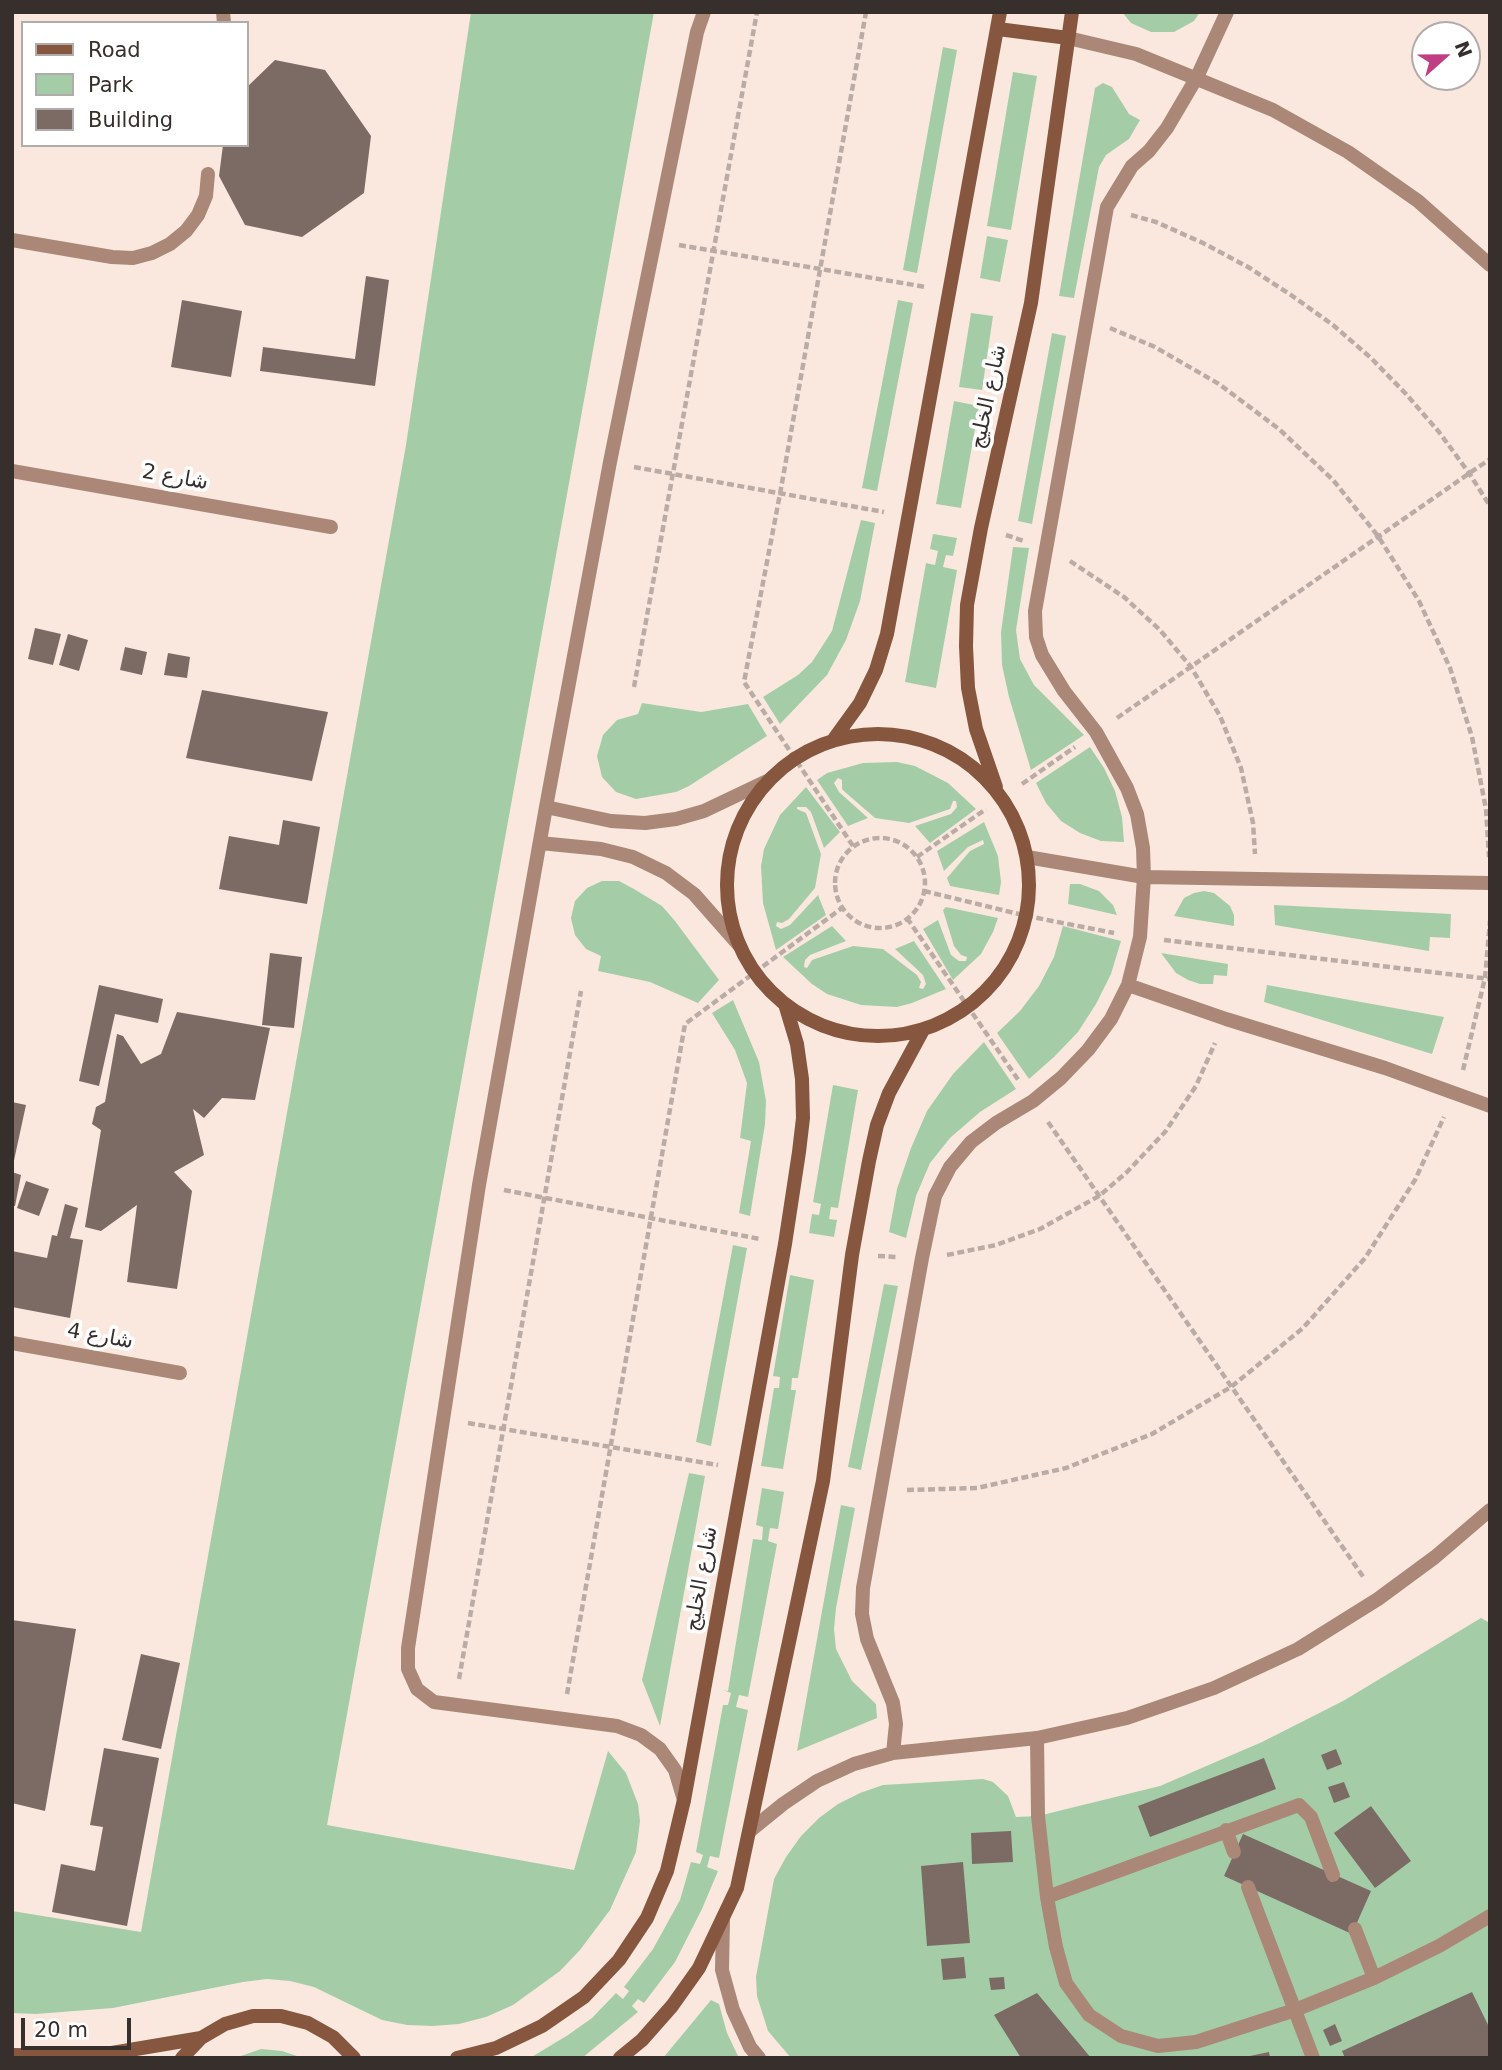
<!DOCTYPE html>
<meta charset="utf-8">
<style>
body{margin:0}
#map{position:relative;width:1502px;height:2070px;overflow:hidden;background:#fae8df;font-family:"DejaVu Sans",sans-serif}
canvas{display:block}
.frame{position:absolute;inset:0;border:14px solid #362f2c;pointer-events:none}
.legend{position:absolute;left:21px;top:21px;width:228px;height:126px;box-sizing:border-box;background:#fff;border:2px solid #afacab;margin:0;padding:9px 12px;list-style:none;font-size:21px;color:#362f2c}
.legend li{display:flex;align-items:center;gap:14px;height:35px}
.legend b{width:35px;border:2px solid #afacab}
.north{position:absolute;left:1411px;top:21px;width:70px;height:70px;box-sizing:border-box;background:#fff;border:2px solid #afacab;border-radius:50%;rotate:69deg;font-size:19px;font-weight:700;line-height:28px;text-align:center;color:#362f2c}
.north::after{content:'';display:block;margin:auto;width:24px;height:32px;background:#c13e85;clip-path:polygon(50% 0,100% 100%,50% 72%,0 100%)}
.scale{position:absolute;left:21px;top:2018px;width:110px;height:32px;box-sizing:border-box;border:4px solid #362f2c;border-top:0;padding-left:9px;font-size:21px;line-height:24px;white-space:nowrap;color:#362f2c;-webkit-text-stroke:5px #fff;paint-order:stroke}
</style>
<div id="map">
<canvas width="1502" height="2070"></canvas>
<div class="frame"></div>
<ul class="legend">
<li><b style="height:9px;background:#87563f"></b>Road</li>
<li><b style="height:19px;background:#a4cda7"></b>Park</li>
<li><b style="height:19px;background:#7b6b64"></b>Building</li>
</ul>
<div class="north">N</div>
<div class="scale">20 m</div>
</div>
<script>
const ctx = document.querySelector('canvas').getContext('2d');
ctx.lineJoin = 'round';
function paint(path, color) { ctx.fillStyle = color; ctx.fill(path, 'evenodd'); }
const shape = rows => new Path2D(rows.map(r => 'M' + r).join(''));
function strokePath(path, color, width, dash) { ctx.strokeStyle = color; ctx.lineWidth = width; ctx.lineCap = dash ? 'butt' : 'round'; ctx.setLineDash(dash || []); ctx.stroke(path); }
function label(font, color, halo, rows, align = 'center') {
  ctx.font = font + ' "DejaVu Sans","Noto Naskh Arabic",sans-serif'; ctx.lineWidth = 7; ctx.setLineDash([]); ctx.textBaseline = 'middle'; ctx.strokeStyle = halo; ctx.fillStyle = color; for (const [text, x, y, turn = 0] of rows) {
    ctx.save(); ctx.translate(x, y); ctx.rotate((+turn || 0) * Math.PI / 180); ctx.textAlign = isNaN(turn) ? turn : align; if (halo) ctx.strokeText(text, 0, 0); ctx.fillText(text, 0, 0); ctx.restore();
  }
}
paint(shape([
 [471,12,654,12,327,1825,574,1870,608,1751,626,1773,638,1804,640,1821,636,1852,610,1910,580,1950,560,1971,513,2005,486,2017,459,2024,433,2026,407,2025,382,2020,314,1987,290,1981,267,1979,243,1982,113,2008,36,2014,12,2013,12,1911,141,1932,406,445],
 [1122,12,1200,12,1194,21,1174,32,1151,32,1131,23],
 [943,47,957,50,917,273,903,270],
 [1013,72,1037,76,1011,230,987,226],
 [1103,83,1112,87,1129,114,1140,120,1129,139,1106,155,1099,167,1074,298,1059,296,1095,88],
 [987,236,1008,240,1000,282,980,278],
 [898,300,913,303,877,491,862,488],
 [971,313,993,316,982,390,959,387],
 [1052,333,1066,336,1032,524,1018,521],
 [954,401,979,406,961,508,936,504],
 [861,520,875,523,860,601,846,640,827,675,780,724,763,697,798,675,812,662,832,631],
 [933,534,957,538,953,556,946,555,943,567,957,570,936,688,905,682,926,563,935,565,938,551,930,549],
 [1013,547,1029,548,1016,630,1020,659,1034,685,1084,735,1031,770,1009,697,1002,665,1001,632],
 [642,703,701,712,748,704,767,736,689,786,676,792,636,799,616,792,602,777,597,756,603,735,617,720,638,714],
 [1090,747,1104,768,1115,791,1122,817,1124,842,1101,841,1080,833,1061,821,1046,803,1036,783],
 [897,762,915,766,948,783,976,809,930,843,915,826,951,814,957,807,956,801,953,801,950,809,909,823,875,818,845,792,842,789,842,780,838,778,834,783,839,792,868,818,848,826,817,780,827,773,863,763],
 [806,787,840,832,824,848,811,812,806,807,797,807,797,809,806,813,821,854,815,888,789,919,782,923,777,922,776,926,781,929,790,925,818,895,826,915,776,950,763,903,761,866,764,849,780,815],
 [984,822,998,856,1001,882,999,895,950,886,947,878,970,851,984,844,983,840,968,847,944,871,937,851],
 [602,881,619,881,634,889,662,906,675,921,719,980,698,1003,650,982,598,971,601,956,586,949,575,935,571,918,575,901,587,888],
 [1070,884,1080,884,1099,891,1113,905,1117,915,1068,904],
 [1204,891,1214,893,1230,906,1234,915,1234,926,1174,916,1184,898,1194,893],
 [1274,905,1451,914,1450,938,1430,937,1429,951,1275,925],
 [946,907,998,918,993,932,981,954,953,980,923,929,938,920,951,955,959,961,966,961,967,957,961,955,954,946,943,910],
 [832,926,846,941,810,955,805,960,804,967,807,968,812,960,853,946,883,949,917,975,921,982,919,988,923,989,926,984,923,975,895,949,914,941,946,989,912,1003,897,1007,861,1005,827,994,812,984,783,957],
 [1063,926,1121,941,1111,974,1096,1004,1078,1032,1054,1057,1029,1079,997,1033,1020,1011,1039,986,1054,957],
 [1161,953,1228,964,1227,976,1214,975,1213,984,1200,984,1188,980,1176,973],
 [1267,985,1444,1017,1432,1054,1264,1002],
 [733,1000,759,1062,766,1101,765,1124,750,1216,739,1213,751,1141,740,1138,747,1083,735,1050,712,1013],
 [984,1042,1016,1089,980,1112,950,1138,930,1163,916,1196,906,1238,889,1232,897,1189,911,1148,927,1111,953,1074],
 [833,1085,858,1090,838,1208,831,1207,829,1219,837,1220,834,1237,809,1233,812,1214,819,1215,821,1204,813,1202],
 [733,1245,747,1248,711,1446,696,1442],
 [790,1275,814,1280,798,1378,792,1378,791,1390,796,1390,783,1469,761,1466,774,1388,779,1388,780,1377,773,1376],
 [884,1284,898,1286,861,1470,848,1467],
 [689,1473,705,1476,660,1726,642,1680],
 [762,1488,784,1492,778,1529,770,1528,768,1541,777,1544,748,1697,739,1695,736,1707,748,1710,719,1858,710,1856,707,1867,718,1871,702,1909,675,1962,644,2003,638,1999,632,2006,638,2012,582,2058,530,2058,568,2035,592,2018,616,1993,623,1999,629,1991,624,1987,653,1949,680,1900,691,1862,700,1864,703,1855,696,1852,723,1705,728,1705,731,1693,723,1690,728,1691,753,1539,762,1540,763,1527,756,1525],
 [841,1505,855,1508,836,1608,834,1629,836,1649,852,1681,876,1704,877,1718,797,1751],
 [1481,1618,1490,1623,1490,2058,791,2058,768,2031,757,1996,756,1977,774,1879,786,1857,801,1836,819,1818,838,1804,860,1793,883,1785,983,1779,993,1782,1008,1796,1016,1817,1038,1816,1160,1786,1262,1742,1343,1701],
 [711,2000,719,2004,727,2033,739,2058,663,2058],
 [261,2049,282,2051,303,2058,235,2058]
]), '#a4cda7');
paint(shape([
 [275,60,325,70,371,136,364,193,302,237,245,225,219,176,223,145,247,145,247,87],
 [366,276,389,280,375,386,260,371,263,347,355,359],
 [182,300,242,311,231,377,171,367],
 [35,628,61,634,53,665,28,659],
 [68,634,88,640,79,671,59,665],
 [125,647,147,652,142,675,120,670],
 [168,653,190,657,187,678,164,675],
 [202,690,328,712,312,781,186,758],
 [283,820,320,827,307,904,219,889,229,836,279,845],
 [270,953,302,957,294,1028,262,1025],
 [99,985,163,999,158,1023,115,1014,99,1086,79,1081],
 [177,1012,270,1028,255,1100,222,1098,204,1118,193,1109,204,1155,174,1172,192,1191,177,1289,127,1282,137,1205,101,1231,85,1227,101,1130,92,1124,96,1107,105,1102,117,1034,123,1036,141,1064,161,1054],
 [12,1102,26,1105,13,1165,12,1165],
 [12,1172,21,1175,15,1206,12,1206],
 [26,1181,49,1189,39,1216,17,1208],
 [65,1204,78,1208,70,1238,83,1240,70,1318,12,1307,12,1251,47,1258,52,1235,57,1236],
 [12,1620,76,1629,45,1811,12,1803],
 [141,1654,180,1663,161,1749,122,1740],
 [104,1748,159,1758,127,1926,52,1912,61,1864,95,1871,103,1827,90,1825],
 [1336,1749,1342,1764,1327,1770,1321,1755],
 [1264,1758,1276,1789,1150,1837,1138,1806],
 [1344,1782,1350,1797,1334,1803,1328,1787],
 [1371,1806,1411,1861,1375,1888,1334,1833],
 [1011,1831,1013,1862,972,1864,971,1833],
 [1243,1834,1371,1891,1352,1934,1224,1876],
 [963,1862,970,1943,927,1946,921,1866],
 [964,1957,966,1978,943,1980,941,1959],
 [1004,1977,1005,1989,991,1990,989,1978],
 [1472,1992,1490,2029,1490,2058,1345,2058,1342,2051],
 [1037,1993,1091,2058,1021,2058,994,2015],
 [1335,2024,1342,2041,1330,2046,1323,2030],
 [1269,2052,1270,2058,1245,2058,1245,2057]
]), '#7b6b64');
strokePath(shape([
 [1131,215,1156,222,1203,243,1248,267,1291,295,1333,325,1371,358,1406,394,1439,432,1469,473,1490,506],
 [679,245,926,287],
 [1110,328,1155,347,1219,384,1279,429,1333,480,1378,536,1419,601,1450,668,1472,737,1486,809,1489,857],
 [634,467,884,512],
 [1006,535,1024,541],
 [1070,561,1124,597,1160,630,1191,667,1220,716,1241,768,1253,823,1255,854],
 [634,687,757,12],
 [1117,718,1490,459],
 [1022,784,1075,747],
 '835 883a45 45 0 1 1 90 0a45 45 0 1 1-90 0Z',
 [853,846,744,682,780,494,866,12],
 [917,857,986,809],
 [924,891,1027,916,1114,933],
 [907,918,1019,1081],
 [1164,940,1490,979],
 [1463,1070,1485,978,1490,921],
 [1048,1122,1364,1578],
 [504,1190,760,1239],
 [947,1255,996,1245,1040,1229,1099,1196,1126,1173,1165,1132,1196,1086,1215,1043],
 [878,1256,897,1257],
 [468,1423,718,1465],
 [907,1490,977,1488,1066,1468,1152,1434,1231,1387,1303,1328,1365,1258,1415,1180,1444,1117],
 [459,1679,581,991],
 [567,1694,685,1024,842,908]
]), '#baaca5', 4.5, [7, 3.5]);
strokePath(shape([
 [223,12,224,23],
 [1197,77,1227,12],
 [12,240,112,257,133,258,152,253,170,244,186,231,198,215,206,196,208,174],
 [546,807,611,821,645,823,676,819,704,811,767,781],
 [540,843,601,849,633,857,666,873,694,894,739,945],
 [1037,1738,1038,1816,1047,1897,1056,1947,1066,1983,1089,2015,1121,2036,1158,2046,1196,2042,1295,2010,1374,1978,1439,1946,1490,1916],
 [684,1800,675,1770,660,1749,641,1735,617,1726,434,1702,417,1689,408,1669,408,1648,479,1185,546,807,610,462,697,32,704,12],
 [1226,1830,1234,1852],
 [1248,1887,1313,2058],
 [1047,1897,1299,1805,1311,1817,1333,1875],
 [723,1920,722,1970,733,2010,750,2047,759,2058],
 [1355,1929,1374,1978]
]), '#aa8777', 14);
strokePath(shape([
 [1068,38,1136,54,1273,110,1348,152,1418,201,1490,265],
 [12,471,331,527],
 [1027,857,1144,877,1490,883],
 [1128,985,1226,1019,1385,1068,1490,1106],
 [12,1343,180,1373],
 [893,1753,896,1724,893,1703,867,1639,862,1614,863,1588,922,1258,935,1196,950,1167,971,1142,996,1123,1033,1101,1061,1078,1088,1050,1111,1019,1128,985,1140,937,1144,877,1143,848,1137,814,1127,788,1096,732,1064,691,1042,655,1036,637,1035,611,1107,207,1132,166,1149,151,1167,128,1197,77],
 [751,1830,783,1804,817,1781,854,1764,893,1753,1037,1738,1127,1718,1214,1688,1298,1649,1378,1599,1435,1557,1490,1510]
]), '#aa8777', 14);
strokePath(shape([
 [998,29,1068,38],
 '727 885a151 151 0 1 1 302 0a151 151 0 1 1-302 0Z',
 [834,739,860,703,876,670,887,634,1000,12],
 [996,787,976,729,968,688,966,646,967,605,981,528,1031,303,1072,12],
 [12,2055,94,2056,201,2038],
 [182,2058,201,2038,225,2024,253,2016,281,2016,308,2023,333,2037,354,2058],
 [457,2058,496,2048,542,2026,584,1997,619,1960,647,1918,667,1871,684,1800,785,1244,799,1152,803,1118,802,1079,797,1044,785,1004],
 [620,2058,642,2040,672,2006,699,1968,737,1888,823,1481,852,1255,869,1161,877,1125,889,1093,923,1030]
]), '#87563f', 14);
label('21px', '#362f2c', '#fff', [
 ["شارع الخليج",989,397,-78],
 ["شارع 2",175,478,10],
 ["شارع 4",100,1337,10],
 ["شارع الخليج",702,1579,-80]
]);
</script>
